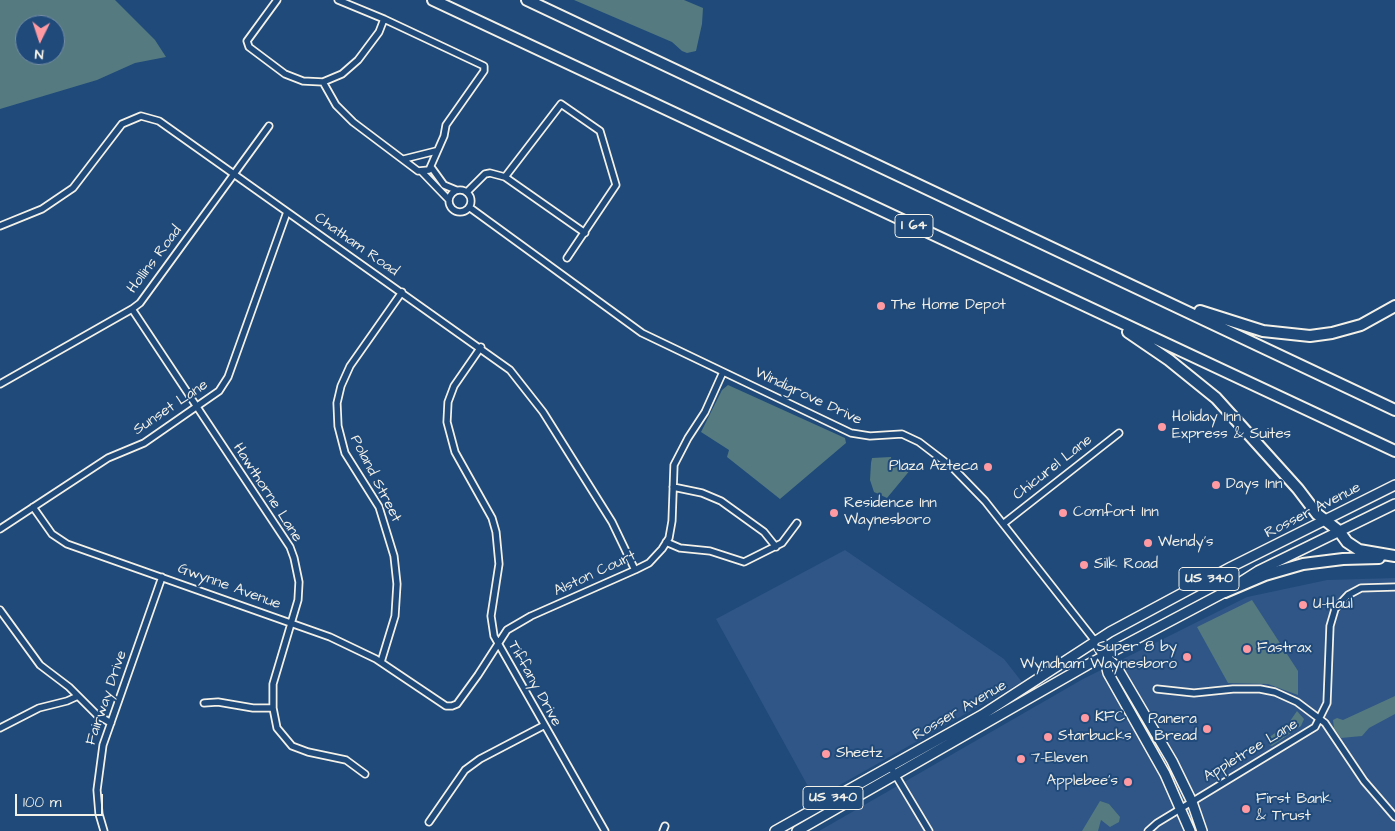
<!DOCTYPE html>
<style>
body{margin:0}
#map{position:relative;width:1395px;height:831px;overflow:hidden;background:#1f4a7a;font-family:"Architects Daughter",sans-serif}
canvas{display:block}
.north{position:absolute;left:15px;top:15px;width:50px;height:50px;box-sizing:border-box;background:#1f4a7a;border:1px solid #748da6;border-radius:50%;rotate:184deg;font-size:14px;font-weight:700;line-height:20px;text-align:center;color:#f4f1e8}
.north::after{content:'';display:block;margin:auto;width:18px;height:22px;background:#ff9aa2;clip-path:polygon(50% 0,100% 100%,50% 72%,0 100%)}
.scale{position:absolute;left:15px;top:794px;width:88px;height:22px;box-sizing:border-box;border:2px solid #f4f1e8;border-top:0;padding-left:6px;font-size:15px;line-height:18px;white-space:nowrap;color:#f4f1e8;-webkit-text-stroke:4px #1f4a7a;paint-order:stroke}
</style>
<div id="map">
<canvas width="1395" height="831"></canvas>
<div class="north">N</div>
<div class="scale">100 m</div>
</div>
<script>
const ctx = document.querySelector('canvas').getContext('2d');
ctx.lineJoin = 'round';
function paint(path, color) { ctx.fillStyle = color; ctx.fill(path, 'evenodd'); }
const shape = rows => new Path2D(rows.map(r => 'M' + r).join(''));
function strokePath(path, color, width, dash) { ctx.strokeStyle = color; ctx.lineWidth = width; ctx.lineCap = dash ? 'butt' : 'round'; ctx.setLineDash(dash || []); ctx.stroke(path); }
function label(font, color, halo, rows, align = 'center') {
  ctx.font = font + ' "Architects Daughter",sans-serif'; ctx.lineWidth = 4; ctx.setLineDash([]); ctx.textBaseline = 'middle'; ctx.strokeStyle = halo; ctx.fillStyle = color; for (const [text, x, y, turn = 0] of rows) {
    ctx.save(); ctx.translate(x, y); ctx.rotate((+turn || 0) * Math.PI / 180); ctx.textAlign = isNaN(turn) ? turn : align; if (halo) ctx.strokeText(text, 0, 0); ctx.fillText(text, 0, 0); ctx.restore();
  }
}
paint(shape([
 [845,550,1004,659,1022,682,815,799,716,619],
 [1395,578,1395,831,819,831,1083,679,1247,597,1327,580]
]), '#2f5686');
paint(shape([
 [0,0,115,0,155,40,166,57,135,63,97,80,0,109],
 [25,25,55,25,55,55,25,55],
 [574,0,684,0,703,8,702,24,696,51,687,53,682,51,672,42],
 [728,385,845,438,846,443,780,499,727,457,729,450,701,432,722,390],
 [891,457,892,462,900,462,911,469,887,498,874,492,870,480,871,463,872,458],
 [1252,600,1298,671,1298,695,1268,684,1228,683,1197,627],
 [1395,696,1395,714,1369,728,1362,736,1341,738,1334,728,1333,720,1337,718,1343,720],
 [1297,711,1304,719,1301,726,1272,746,1269,745,1268,738,1288,724],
 [1100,801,1109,804,1120,817,1119,822,1110,827,1101,820,1098,831,1082,831]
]), '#557a80');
const minor = shape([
 [277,0,247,41,249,47,285,74,303,81,323,82,342,74,358,60,379,32,384,19,338,0],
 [323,82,336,105,353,122,418,171,429,170,444,136,446,125,484,71,484,66,384,19],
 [404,159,436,151],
 [431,167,444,185,456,190],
 [422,172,449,200],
 [505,177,561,104,600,131,616,185,567,258],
 '449 201a11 11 0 1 1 22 0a11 11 0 1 1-22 0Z',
 [467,192,485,174,490,173,505,177,585,233],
 [469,207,642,333,851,433,870,436,902,434,919,442,953,468,985,501,1095,641],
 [0,226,42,209,73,188,122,124,141,116,159,121,510,370,543,412,612,522,635,570],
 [132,309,290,547,294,558,299,582,298,600,273,684,273,708,277,728,292,746,308,752,346,760,365,774],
 [481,347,454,386,448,402,447,422,455,452,492,518,496,532,499,564,491,616,494,636,605,831],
 [0,384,132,309,140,303,269,126],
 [673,487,702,493,721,501,764,532,776,547],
 [33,507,52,534,67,544,330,637,376,659,446,706,452,706,457,704,478,675,507,630,531,616,635,570,649,563,662,549,669,538,672,521,674,465,688,438,705,412,723,372],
 [1003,524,1119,433],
 [0,529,108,458,144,443,219,391,228,377,287,212],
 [666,542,680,548,710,551,744,562,782,543,797,523],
 [0,610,40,665,69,687,97,715,111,723],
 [381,662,395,616,397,584,394,556,379,507,345,453,338,426,337,403,341,386,350,366,402,292],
 [1157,689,1194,693,1233,689,1260,689,1275,692,1297,702,1325,723,1364,781,1395,817],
 [204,703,218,702,253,708,273,708],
 [0,728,39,708,67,701,78,696],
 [890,766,929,831],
 [429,822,465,770,480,759,543,726],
 [104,831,99,814,97,790,103,745,162,577],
 [663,831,665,826],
 [1148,831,1157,823,1315,727,1327,703,1330,626,1335,609,1348,595,1361,588,1395,587]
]);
const secondary = shape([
 [1095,641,1104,656,1116,666,1172,761,1192,802,1202,831],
 [1104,656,1108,673,1165,774,1190,831]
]);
const primary = shape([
 [775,831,982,715,1110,632,1231,567,1395,485],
 [797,831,1087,665,1225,592,1258,571,1395,504]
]);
const motorway = shape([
 [433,0,1395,451],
 [527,0,1395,410],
 [1200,311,1263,331,1310,336,1332,333,1361,325,1395,306],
 [1128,332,1169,360,1216,398,1298,489,1317,514,1339,531,1347,542,1359,550,1395,556],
 [1225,592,1265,575,1303,564,1343,559,1379,558]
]);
strokePath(minor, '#f4f1e8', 9);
strokePath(secondary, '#f4f1e8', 12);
strokePath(primary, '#f4f1e8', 12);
strokePath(motorway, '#f4f1e8', 14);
strokePath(minor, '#1f4a7a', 5.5);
strokePath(secondary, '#1f4a7a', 9);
strokePath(primary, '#1f4a7a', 9);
strokePath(motorway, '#1f4a7a', 10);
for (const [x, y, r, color] of [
 [881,306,5,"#ff9aa2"],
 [1162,427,5,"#ff9aa2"],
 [988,467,5,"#ff9aa2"],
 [1216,485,5,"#ff9aa2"],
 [834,513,5,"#ff9aa2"],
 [1063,513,5,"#ff9aa2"],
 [1148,543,5,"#ff9aa2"],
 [1084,565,5,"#ff9aa2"],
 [1303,605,5,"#ff9aa2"],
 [1247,649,5,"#ff9aa2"],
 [1187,657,5,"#ff9aa2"],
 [1085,718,5,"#ff9aa2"],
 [1207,729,5,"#ff9aa2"],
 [1048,737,5,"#ff9aa2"],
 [826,754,5,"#ff9aa2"],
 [1021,759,5,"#ff9aa2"],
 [1128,782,5,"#ff9aa2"],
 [1246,809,5,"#ff9aa2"]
]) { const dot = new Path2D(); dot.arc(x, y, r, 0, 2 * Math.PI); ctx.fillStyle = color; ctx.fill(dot); strokePath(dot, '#1f4a7a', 2); }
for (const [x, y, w] of [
 [914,226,38],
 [1209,579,60],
 [833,798,60]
]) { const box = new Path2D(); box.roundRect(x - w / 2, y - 11.5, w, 23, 4); ctx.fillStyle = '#1f4a7a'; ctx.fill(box); strokePath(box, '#f4f1e8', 1); }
label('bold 14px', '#f4f1e8', null, [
 ["I 64",914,226],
 ["US 340",1209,579],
 ["US 340",833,798]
]);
label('15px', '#f4f1e8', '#1f4a7a', [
 ["Chatham Road",356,245,35],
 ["Hollins Road",155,260,-53],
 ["Windigrove Drive",808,397,25],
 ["Sunset Lane",171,408,-34],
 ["Chicurel Lane",1053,468,-38],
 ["Poland Street",375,479,63],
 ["Hawthorne Lane",267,493,57],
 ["Rosser Avenue",1313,511,-27],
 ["Alston Court",595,574,-25],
 ["Gwynne Avenue",229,587,20],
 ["Tiffany Drive",534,684,61],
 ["Fairway Drive",107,698,-71],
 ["Rosser Avenue",960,711,-30],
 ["Appletree Lane",1251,751,-31]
]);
label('15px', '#f4f1e8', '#1f4a7a', [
 ["The Home Depot",891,306],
 ["Holiday Inn",1172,418],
 ["Express & Suites",1172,435],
 ["Plaza Azteca",978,467,"right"],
 ["Days Inn",1226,485],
 ["Residence Inn",844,504],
 ["Waynesboro",844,521],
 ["Comfort Inn",1073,513],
 ["Wendy's",1158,543],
 ["Silk Road",1094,565],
 ["U-Haul",1313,605],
 ["Super 8 by",1177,648,"right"],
 ["Wyndham Waynesboro",1177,665,"right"],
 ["Fastrax",1257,649],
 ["KFC",1095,718],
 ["Panera",1197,720,"right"],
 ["Bread",1197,737,"right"],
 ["Starbucks",1058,737],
 ["Sheetz",836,754],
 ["7-Eleven",1031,759],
 ["Applebee's",1118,782,"right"],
 ["First Bank",1256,800],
 ["& Trust",1256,817]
], 'left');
</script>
